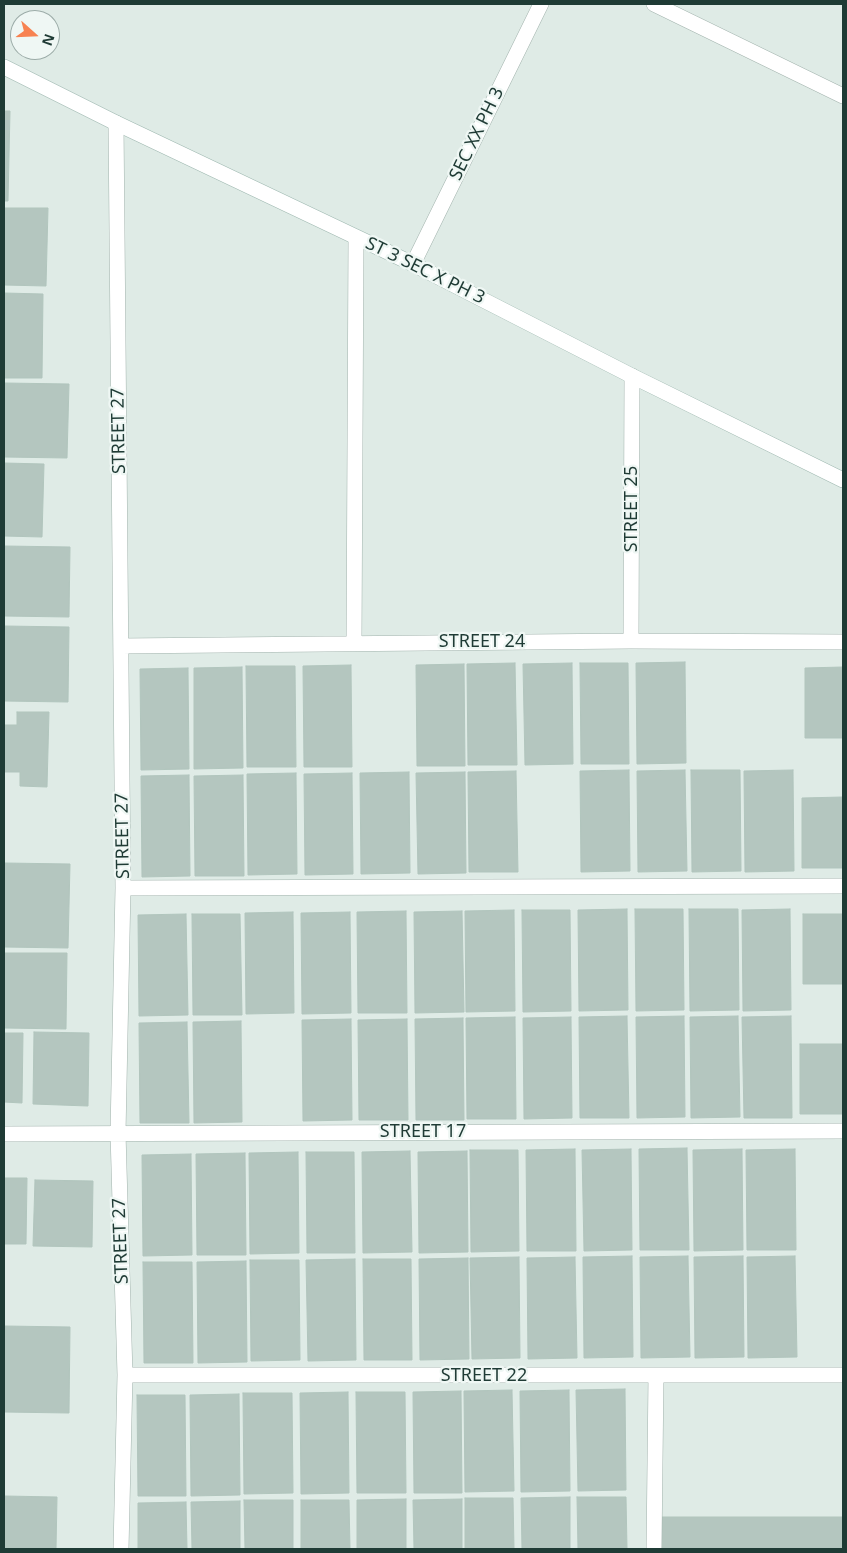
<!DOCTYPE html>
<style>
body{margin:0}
#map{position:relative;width:847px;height:1553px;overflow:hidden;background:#dfebe6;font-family:"Noto Sans",sans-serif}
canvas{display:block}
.frame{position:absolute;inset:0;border:5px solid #1f3b35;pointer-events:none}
.north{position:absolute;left:10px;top:10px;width:50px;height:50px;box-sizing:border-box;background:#eff7f4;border:1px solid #9caca8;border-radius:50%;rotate:110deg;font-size:14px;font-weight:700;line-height:20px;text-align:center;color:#1f3b35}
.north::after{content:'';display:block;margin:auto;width:18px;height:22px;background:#f78251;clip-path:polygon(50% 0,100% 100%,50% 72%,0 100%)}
</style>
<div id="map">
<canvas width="847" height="1553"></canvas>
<div class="frame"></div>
<div class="north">N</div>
</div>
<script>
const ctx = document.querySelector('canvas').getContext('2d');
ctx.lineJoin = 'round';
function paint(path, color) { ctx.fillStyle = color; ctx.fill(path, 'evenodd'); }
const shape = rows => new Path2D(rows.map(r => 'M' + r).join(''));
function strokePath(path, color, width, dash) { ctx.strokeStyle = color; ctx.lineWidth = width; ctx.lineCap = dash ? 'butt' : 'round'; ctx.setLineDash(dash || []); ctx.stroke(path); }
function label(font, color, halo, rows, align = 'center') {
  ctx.font = font + ' "Noto Sans",sans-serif'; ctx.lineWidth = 4.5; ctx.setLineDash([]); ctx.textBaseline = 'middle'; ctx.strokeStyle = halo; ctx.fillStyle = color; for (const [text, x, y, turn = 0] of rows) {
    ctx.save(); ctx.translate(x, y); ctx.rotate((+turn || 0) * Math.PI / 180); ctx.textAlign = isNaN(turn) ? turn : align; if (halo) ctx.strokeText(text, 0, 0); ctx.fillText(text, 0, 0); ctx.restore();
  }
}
const building = shape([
 [4,111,10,111,8,201,4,201,4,111],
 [4,208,48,208,46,286,4,285,4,208],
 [4,293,43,294,42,378,4,378,4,293],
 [4,383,69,384,67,458,4,457,4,383],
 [4,463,44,464,42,537,4,536,4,463],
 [4,546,70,547,69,617,4,616,4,546],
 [4,626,69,627,68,702,4,701,4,626],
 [685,662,686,763,637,764,636,663,685,662],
 [515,663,517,765,468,765,467,664,515,663],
 [572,663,573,764,525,765,523,664,572,663],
 [580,663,628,663,629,764,581,764,580,663],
 [464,664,465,766,417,766,416,665,464,664],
 [351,665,352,767,304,767,303,666,351,665],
 [246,666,295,666,296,767,247,767,246,666],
 [242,667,243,768,194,769,194,668,242,667],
 [843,667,843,738,805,738,805,668,843,667],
 [188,668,189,769,141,770,140,669,188,668],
 [17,712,49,712,47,787,20,786,20,772,4,772,4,725,17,725,17,712],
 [629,770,630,871,581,872,580,771,629,770],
 [685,770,687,871,638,872,637,771,685,770],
 [691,770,740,770,741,871,692,872,691,770],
 [793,770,794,871,745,872,744,771,793,770],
 [516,771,518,872,469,872,468,772,516,771],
 [409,772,410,873,361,874,360,773,409,772],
 [465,772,466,873,418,874,416,773,465,772],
 [296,773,297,874,248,875,247,774,296,773],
 [352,773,353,874,305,875,304,774,352,773],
 [189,775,190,876,142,877,141,776,189,775],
 [243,775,244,876,195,876,194,776,243,775],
 [843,797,843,868,802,868,802,798,843,797],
 [4,863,70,864,68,948,4,947,4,863],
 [627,909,628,1010,579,1011,578,910,627,909],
 [635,909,683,909,684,1010,636,1011,635,909],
 [689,909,738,909,739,1010,690,1011,689,909],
 [790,909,791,1010,743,1011,742,910,790,909],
 [514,910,515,1011,466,1012,465,911,514,910],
 [522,910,570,910,571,1011,523,1012,522,910],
 [406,911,407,1013,358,1013,357,912,406,911],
 [462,911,464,1012,415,1013,414,912,462,911],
 [293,912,294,1013,246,1014,245,913,293,912],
 [350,912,351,1013,302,1014,301,913,350,912],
 [186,914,188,1015,139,1016,138,915,186,914],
 [192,914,240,914,242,1015,193,1015,192,914],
 [803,914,843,914,843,984,803,984,803,914],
 [4,953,67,953,66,1029,4,1028,4,953],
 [627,1016,629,1118,580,1118,579,1017,627,1016],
 [684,1016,685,1117,637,1118,636,1017,684,1016],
 [738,1016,740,1117,691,1118,690,1017,738,1016],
 [791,1016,792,1118,744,1118,742,1017,791,1016],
 [515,1017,516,1119,467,1119,466,1018,515,1017],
 [571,1017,572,1118,524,1119,523,1018,571,1017],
 [463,1018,464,1120,416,1120,415,1019,463,1018],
 [351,1019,352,1120,303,1121,302,1020,351,1019],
 [407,1019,408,1120,359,1120,358,1020,407,1019],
 [241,1021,242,1122,194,1123,193,1022,241,1021],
 [187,1022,189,1123,140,1123,139,1023,187,1022],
 [34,1032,89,1033,88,1106,33,1104,34,1032],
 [4,1033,23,1033,22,1103,4,1102,4,1033],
 [800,1044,843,1044,843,1114,800,1114,800,1044],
 [687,1148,689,1250,640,1250,639,1149,687,1148],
 [575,1149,576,1251,527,1251,526,1150,575,1149],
 [631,1149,632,1250,584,1251,582,1150,631,1149],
 [742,1149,743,1250,694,1251,693,1150,742,1149],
 [795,1149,796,1250,747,1250,746,1150,795,1149],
 [470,1150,518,1150,519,1251,471,1252,470,1150],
 [410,1151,412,1252,363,1253,362,1152,410,1151],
 [467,1151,468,1252,419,1253,418,1152,467,1151],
 [298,1152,299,1253,250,1254,249,1153,298,1152],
 [306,1152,354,1152,355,1253,307,1253,306,1152],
 [245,1153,246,1255,197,1255,196,1154,245,1153],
 [191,1154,192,1255,143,1256,142,1155,191,1154],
 [4,1178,27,1178,26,1244,4,1244,4,1178],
 [35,1180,93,1181,92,1247,33,1246,35,1180],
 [632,1256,633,1357,584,1358,583,1257,632,1256],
 [688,1256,690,1357,641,1358,640,1257,688,1256],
 [743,1256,744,1357,695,1358,694,1257,743,1256],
 [795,1256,797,1357,748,1358,747,1257,795,1256],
 [519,1257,520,1358,472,1359,470,1258,519,1257],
 [575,1257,577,1358,528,1359,527,1258,575,1257],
 [468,1258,469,1359,420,1360,419,1259,468,1258],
 [355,1259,356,1360,308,1361,306,1260,355,1259],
 [363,1259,411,1259,412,1360,364,1360,363,1259],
 [250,1260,299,1260,300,1360,251,1361,250,1260],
 [246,1261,247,1362,198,1363,197,1262,246,1261],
 [143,1262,192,1262,193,1363,144,1363,143,1262],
 [4,1326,70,1327,69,1413,4,1412,4,1326],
 [625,1389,626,1490,578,1491,576,1390,625,1389],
 [512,1390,514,1491,465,1492,464,1391,512,1390],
 [569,1390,570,1491,521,1492,520,1391,569,1390],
 [461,1391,462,1493,414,1493,413,1392,461,1391],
 [348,1392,349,1493,301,1494,300,1393,348,1392],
 [356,1392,405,1392,406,1493,357,1493,356,1392],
 [243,1393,292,1393,293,1493,244,1494,243,1393],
 [239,1394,240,1495,191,1496,190,1395,239,1394],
 [137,1395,185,1395,186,1496,138,1496,137,1395],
 [4,1496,57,1497,56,1549,4,1549,4,1496],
 [570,1497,570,1549,522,1549,521,1498,570,1497],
 [577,1497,626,1497,627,1549,578,1549,577,1497],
 [465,1498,513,1498,514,1549,465,1549,465,1498],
 [406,1499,406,1549,357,1549,357,1500,406,1499],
 [462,1499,462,1549,414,1549,413,1500,462,1499],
 [244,1500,293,1500,293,1549,245,1549,244,1500],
 [301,1500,349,1500,350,1549,301,1549,301,1500],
 [240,1501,240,1549,192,1549,191,1502,240,1501],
 [186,1502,187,1549,138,1549,138,1503,186,1502],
 [660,1517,843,1517,843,1549,660,1549,660,1517]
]);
paint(building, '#b4c6bf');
strokePath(building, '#b1c5bd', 1);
const minor = shape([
 [654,4,843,96],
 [116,123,123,888,118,1133,125,1375,121,1549],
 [413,264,541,4],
 [631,641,632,376],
 [354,643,356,238],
 [121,646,631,641,843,642],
 [123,888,843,886],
 [4,1134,843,1131],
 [125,1375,843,1375],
 [654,1549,656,1376]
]);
const secondary = shape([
 [4,67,116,123,413,264,632,376,843,480]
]);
strokePath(minor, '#a2b3ad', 16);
strokePath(secondary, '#9db7af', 16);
strokePath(minor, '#fff', 15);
strokePath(secondary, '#fff', 15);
label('18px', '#1f3b35', '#eff7f4', [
 ["SEC XX PH 3",477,134,-64],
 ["ST 3 SEC X PH 3",425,271,26],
 ["STREET 27",119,431,-91],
 ["STREET 25",632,509,-90],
 ["STREET 24",482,642],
 ["STREET 27",123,836,-91],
 ["STREET 17",423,1132],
 ["STREET 27",121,1241,-92],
 ["STREET 22",484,1376]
]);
</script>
